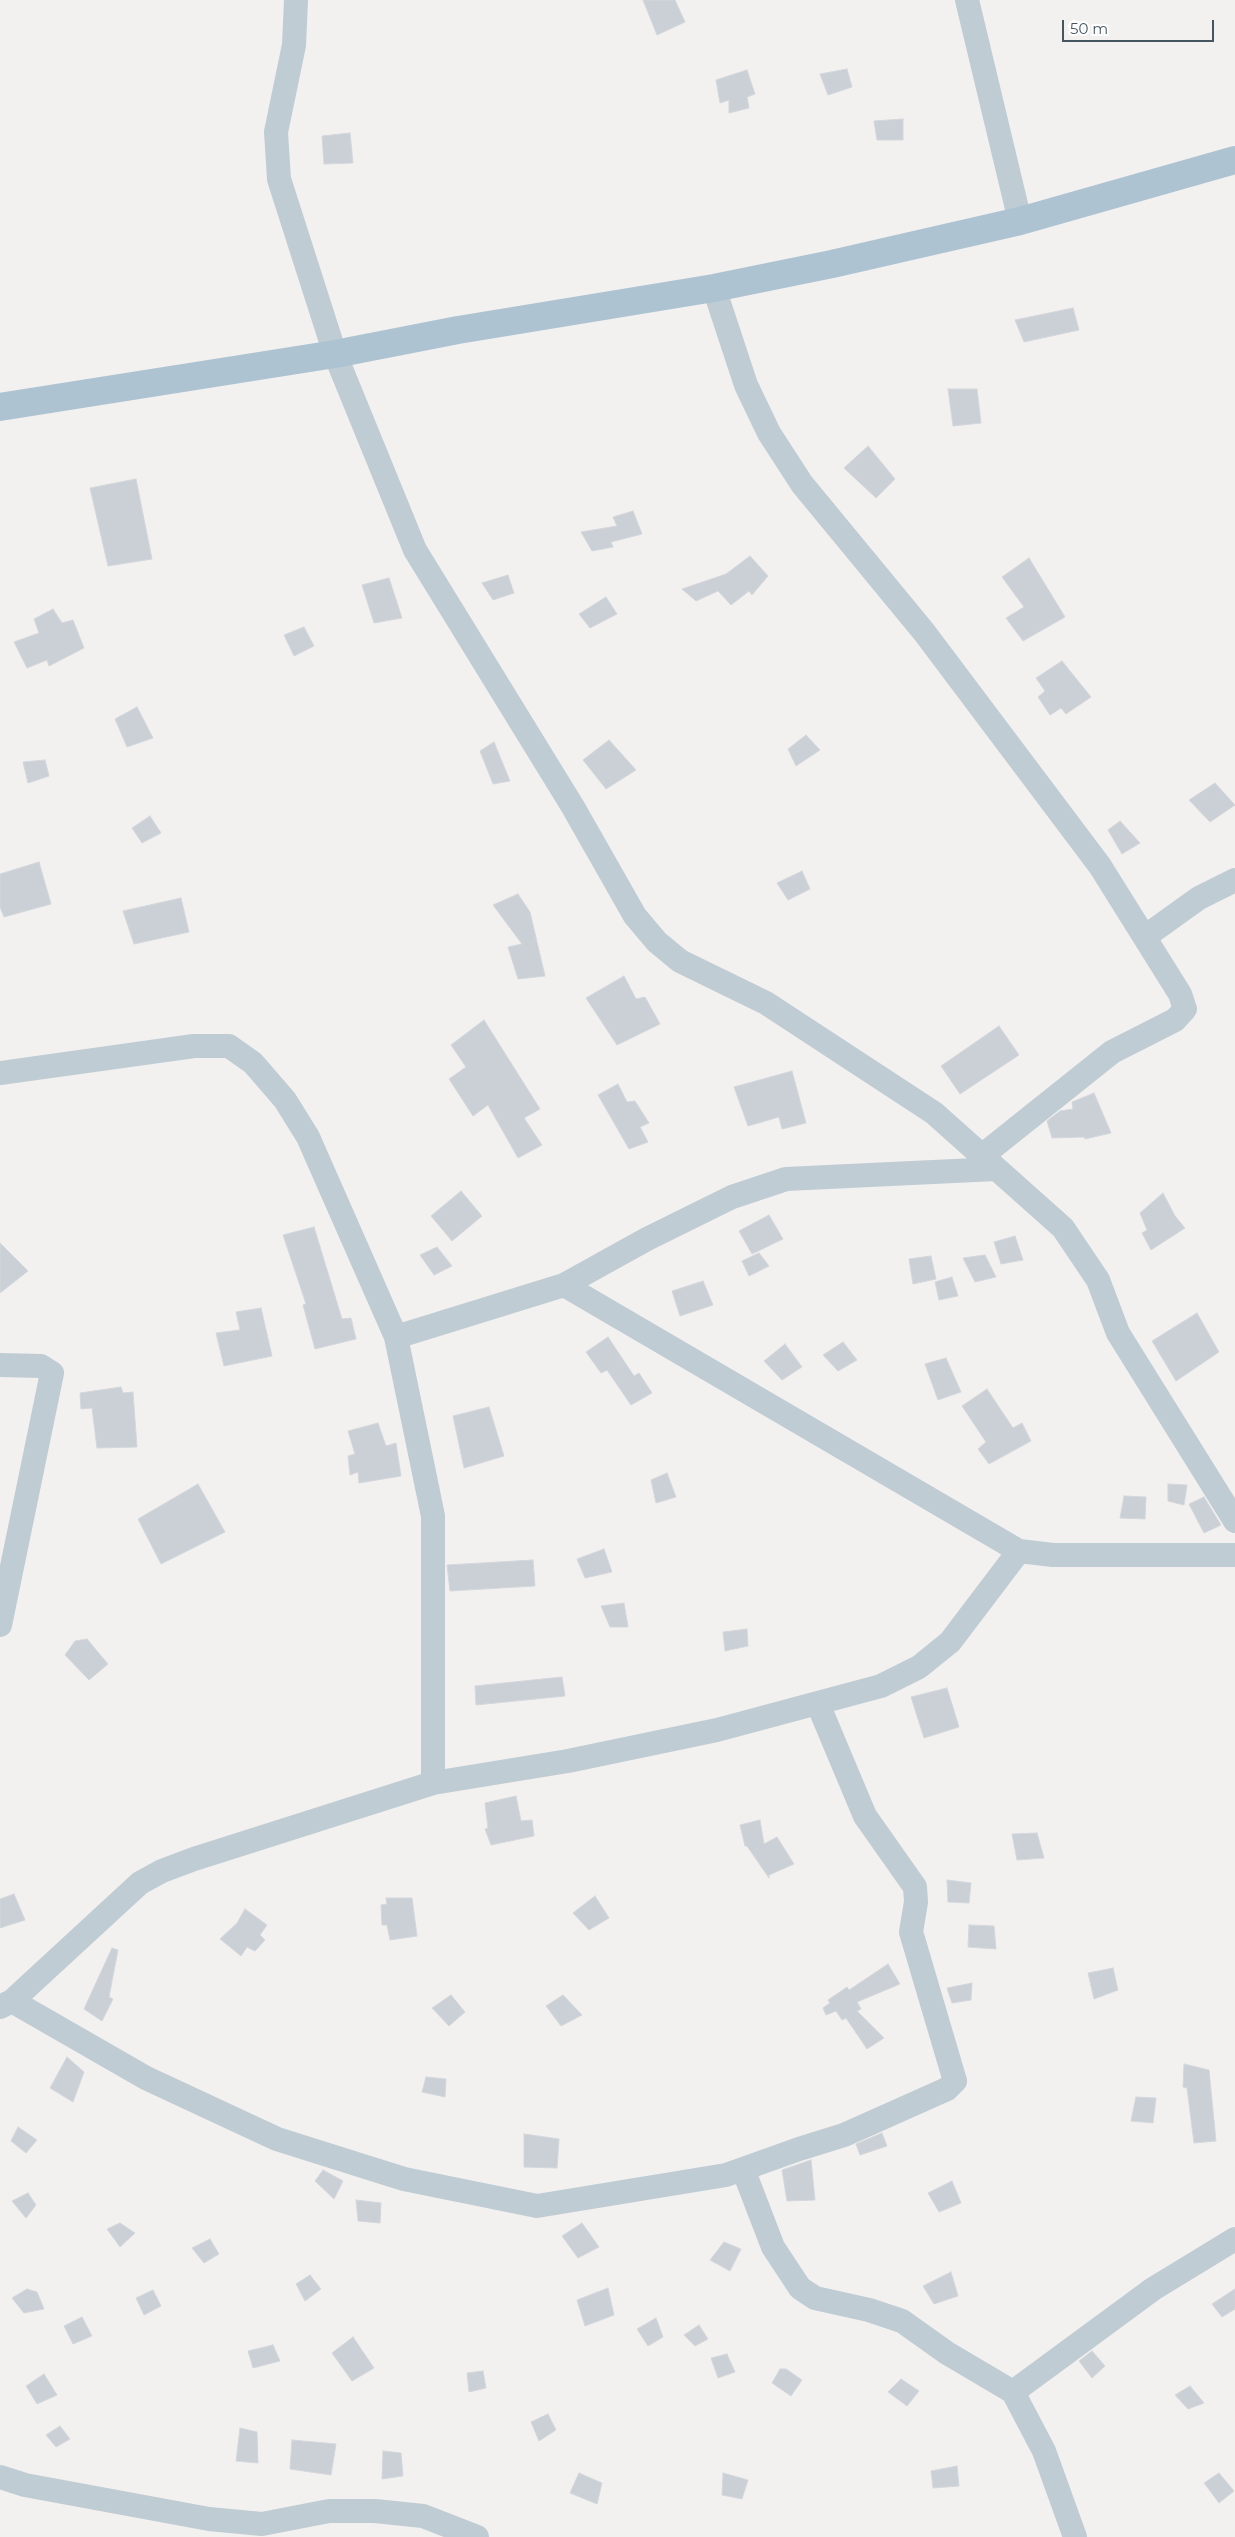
<!DOCTYPE html>
<style>
body{margin:0}
#map{position:relative;width:1235px;height:2537px;overflow:hidden;background:#f3f0f0;font-family:Montserrat,sans-serif}
canvas{display:block}
.scale{position:absolute;left:1062px;top:20px;width:152px;height:22px;box-sizing:border-box;border:2px solid #455660;border-top:0;padding-left:6px;font-size:15px;line-height:18px;white-space:nowrap;color:#455660;-webkit-text-stroke:4px #fff;paint-order:stroke}
</style>
<div id="map">
<canvas width="1235" height="2537"></canvas>
<div class="scale">50 m</div>
</div>
<script>
const ctx = document.querySelector('canvas').getContext('2d');
ctx.lineJoin = 'round';
function paint(path, color) { ctx.fillStyle = color; ctx.fill(path, 'evenodd'); }
const shape = rows => new Path2D(rows.map(r => 'M' + r).join(''));
function strokePath(path, color, width, dash) { ctx.strokeStyle = color; ctx.lineWidth = width; ctx.lineCap = dash ? 'butt' : 'round'; ctx.setLineDash(dash || []); ctx.stroke(path); }
const building = shape([
 [643,0,675,0,685,22,657,35,643,0],
 [847,69,852,87,828,95,820,74,847,69],
 [747,70,755,94,747,97,749,108,729,113,729,100,720,103,716,80,747,70],
 [903,119,903,140,877,140,874,121,903,119],
 [350,133,353,163,324,164,322,136,350,133],
 [1073,308,1079,330,1024,342,1015,320,1073,308],
 [948,389,977,389,981,423,953,426,948,389],
 [868,446,895,479,876,498,844,468,868,446],
 [136,479,152,559,108,566,90,488,136,479],
 [633,511,642,534,611,542,613,547,592,551,581,532,617,526,613,517,633,511],
 [750,556,768,576,752,595,749,591,731,605,718,591,696,601,682,589,726,574,750,556],
 [1029,558,1065,617,1023,641,1006,618,1024,607,1002,577,1029,558],
 [508,575,514,593,493,600,482,583,508,575],
 [389,578,402,618,374,623,362,585,389,578],
 [606,597,617,614,590,628,579,614,606,597],
 [53,609,62,623,73,620,84,648,49,666,47,660,27,668,14,642,39,633,34,619,53,609],
 [304,627,314,646,294,656,284,635,304,627],
 [1062,661,1091,697,1066,714,1061,708,1050,715,1038,697,1045,691,1036,678,1062,661],
 [137,707,153,738,127,747,115,719,137,707],
 [806,735,820,750,796,766,788,749,806,735],
 [609,740,636,770,606,789,583,760,609,740],
 [494,742,510,781,493,784,480,751,494,742],
 [45,760,49,776,28,783,23,762,45,760],
 [1215,783,1235,805,1210,822,1189,800,1215,783],
 [150,816,161,833,142,843,132,828,150,816],
 [1120,821,1140,843,1122,854,1108,830,1120,821],
 [39,862,51,904,4,917,0,907,0,874,39,862],
 [802,871,810,889,788,900,777,883,802,871],
 [518,894,530,912,545,976,518,979,508,947,522,944,493,905,518,894],
 [181,898,189,932,134,944,123,911,181,898],
 [624,976,636,999,645,997,660,1024,617,1045,586,998,624,976],
 [484,1020,540,1109,524,1118,542,1145,518,1158,488,1105,473,1116,449,1079,466,1067,451,1045,484,1020],
 [999,1026,1019,1055,960,1094,941,1066,999,1026],
 [792,1071,806,1123,782,1129,779,1117,748,1126,734,1087,792,1071],
 [618,1084,627,1102,635,1101,649,1123,640,1127,648,1142,629,1149,598,1095,618,1084],
 [1094,1093,1111,1133,1085,1139,1084,1137,1052,1138,1047,1121,1060,1111,1073,1109,1072,1102,1094,1093],
 [461,1191,482,1216,452,1241,431,1216,461,1191],
 [1163,1193,1175,1216,1185,1228,1151,1250,1142,1233,1147,1230,1140,1213,1163,1193],
 [769,1215,783,1239,752,1254,739,1231,769,1215],
 [314,1227,342,1319,351,1318,356,1339,315,1349,303,1305,306,1304,283,1235,314,1227],
 [1015,1236,1023,1260,1001,1264,994,1242,1015,1236],
 [0,1243,28,1271,0,1293,0,1243],
 [437,1247,452,1266,434,1275,420,1255,437,1247],
 [759,1253,769,1266,749,1276,742,1261,759,1253],
 [985,1255,996,1277,975,1282,963,1258,985,1255],
 [931,1256,936,1279,913,1284,909,1259,931,1256],
 [952,1277,958,1296,939,1300,935,1282,952,1277],
 [703,1281,713,1305,680,1316,672,1291,703,1281],
 [261,1308,272,1356,224,1366,216,1333,240,1330,236,1312,261,1308],
 [1197,1313,1219,1352,1176,1381,1152,1341,1197,1313],
 [608,1337,634,1376,639,1373,652,1393,631,1405,607,1370,601,1373,586,1352,608,1337],
 [843,1342,857,1360,838,1371,823,1355,843,1342],
 [785,1344,802,1367,782,1380,764,1361,785,1344],
 [946,1358,961,1392,938,1400,925,1364,946,1358],
 [121,1387,123,1393,133,1392,137,1447,97,1448,92,1408,81,1409,80,1393,121,1387],
 [987,1389,1013,1428,1022,1423,1031,1441,989,1464,978,1449,986,1442,962,1406,987,1389],
 [489,1407,504,1456,464,1468,453,1416,489,1407],
 [378,1423,386,1446,396,1443,401,1476,359,1483,358,1472,350,1475,348,1456,355,1454,348,1431,378,1423],
 [667,1473,676,1497,656,1503,651,1480,667,1473],
 [198,1484,225,1532,161,1564,138,1519,198,1484],
 [1168,1484,1187,1485,1184,1505,1168,1501,1168,1484],
 [1124,1496,1146,1497,1145,1519,1120,1518,1124,1496],
 [1204,1497,1221,1525,1204,1533,1189,1504,1204,1497],
 [604,1549,612,1572,585,1578,577,1559,604,1549],
 [533,1560,535,1586,450,1591,447,1565,533,1560],
 [624,1603,628,1627,610,1627,601,1606,624,1603],
 [747,1629,748,1646,725,1651,723,1632,747,1629],
 [87,1639,108,1664,89,1680,65,1655,75,1641,87,1639],
 [562,1677,565,1696,476,1705,475,1686,562,1677],
 [947,1688,959,1727,924,1738,911,1697,947,1688],
 [516,1796,521,1821,532,1820,534,1836,491,1845,485,1829,488,1828,485,1803,516,1796],
 [760,1820,764,1844,777,1837,794,1864,769,1875,769,1878,747,1846,745,1846,740,1825,760,1820],
 [1037,1833,1044,1858,1017,1860,1012,1834,1037,1833],
 [947,1880,971,1883,969,1903,948,1902,947,1880],
 [14,1894,25,1920,0,1928,0,1899,14,1894],
 [595,1896,609,1918,589,1930,573,1913,595,1896],
 [386,1898,412,1898,417,1936,390,1940,387,1925,382,1925,381,1905,387,1904,386,1898],
 [245,1909,267,1925,260,1935,265,1940,255,1951,247,1947,241,1956,220,1939,237,1923,245,1909],
 [969,1925,994,1926,996,1949,968,1947,969,1925],
 [112,1948,118,1950,109,1997,113,1999,102,2021,84,2009,112,1948],
 [888,1964,900,1984,857,2002,861,2009,857,2011,884,2038,867,2049,846,2018,842,2020,836,2011,826,2015,823,2008,830,2003,828,2000,847,1987,849,1990,888,1964],
 [1113,1968,1118,1990,1094,1999,1088,1973,1113,1968],
 [972,1983,971,2000,952,2003,947,1988,972,1983],
 [451,1995,465,2012,449,2026,432,2008,451,1995],
 [563,1995,582,2015,561,2026,546,2006,563,1995],
 [67,2057,84,2072,73,2102,50,2088,67,2057],
 [1184,2064,1209,2070,1216,2141,1194,2143,1187,2088,1183,2087,1184,2064],
 [426,2077,446,2079,445,2097,422,2092,426,2077],
 [1136,2097,1156,2098,1153,2123,1131,2121,1136,2097],
 [18,2127,37,2140,26,2153,11,2141,18,2127],
 [882,2133,887,2146,860,2155,856,2144,882,2133],
 [524,2134,559,2139,557,2168,524,2167,524,2134],
 [811,2160,815,2200,787,2201,782,2170,811,2160],
 [323,2170,343,2181,334,2199,315,2181,323,2170],
 [952,2181,961,2203,939,2212,928,2193,952,2181],
 [28,2193,36,2205,26,2218,12,2201,28,2193],
 [356,2200,381,2203,380,2223,358,2221,356,2200],
 [120,2223,135,2233,120,2247,107,2229,120,2223],
 [582,2223,599,2247,578,2258,562,2236,582,2223],
 [210,2239,219,2254,204,2263,192,2248,210,2239],
 [724,2242,741,2249,730,2271,710,2260,724,2242],
 [951,2272,958,2296,934,2304,923,2286,951,2272],
 [310,2275,321,2289,305,2301,296,2284,310,2275],
 [608,2288,614,2315,585,2326,577,2300,608,2288],
 [27,2289,37,2292,44,2309,24,2313,12,2298,27,2289],
 [1235,2289,1235,2309,1222,2317,1212,2304,1235,2289],
 [153,2290,161,2306,144,2315,136,2298,153,2290],
 [82,2317,92,2336,73,2344,64,2326,82,2317],
 [656,2318,663,2337,648,2346,637,2329,656,2318],
 [699,2325,708,2339,695,2346,684,2335,699,2325],
 [353,2337,374,2368,352,2381,332,2353,353,2337],
 [273,2345,280,2361,253,2368,248,2351,273,2345],
 [1092,2351,1105,2366,1092,2378,1079,2361,1092,2351],
 [727,2354,735,2372,718,2378,711,2358,727,2354],
 [780,2369,786,2369,802,2380,791,2396,772,2383,780,2369],
 [483,2371,486,2388,469,2392,467,2373,483,2371],
 [44,2374,57,2395,37,2404,26,2386,44,2374],
 [901,2379,919,2391,907,2406,888,2392,901,2379],
 [1190,2386,1204,2403,1188,2409,1175,2395,1190,2386],
 [548,2414,556,2430,539,2441,531,2422,548,2414],
 [60,2426,70,2439,56,2447,46,2435,60,2426],
 [240,2428,257,2432,258,2463,236,2461,240,2428],
 [292,2440,336,2444,331,2475,290,2469,292,2440],
 [383,2451,401,2453,403,2476,382,2479,383,2451],
 [957,2466,959,2486,933,2488,931,2471,957,2466],
 [579,2473,602,2483,597,2504,570,2493,579,2473],
 [723,2473,748,2480,742,2499,722,2495,723,2473],
 [1219,2473,1234,2491,1219,2503,1204,2483,1219,2473]
]);
paint(building, '#cbd0d6');
strokePath(building, '#d3d7dc', 1);
strokePath(shape([
 [296,0,294,45,276,132,279,179,335,354,415,550,573,807,635,916,657,942,680,961,766,1003,934,1113,1063,1228,1098,1280,1118,1333,1235,1521],
 [967,0,1020,221],
 [714,288,746,385,769,433,802,484,924,632,1100,866,1180,994,1185,1009,1175,1020,1112,1052,983,1155],
 [1146,936,1199,898,1235,880],
 [0,1073,194,1046,229,1046,253,1063,285,1100,308,1137,396,1337,433,1516,433,1783,194,1859,162,1871,140,1883,12,2001,0,2007],
 [564,1285,1019,1551,1053,1555,1235,1555],
 [396,1337,564,1285,647,1239,732,1197,786,1179,996,1169],
 [0,1365,41,1366,52,1373,0,1625],
 [433,1783,568,1761,717,1730,881,1686,919,1667,950,1642,1019,1551],
 [12,2001,146,2078,277,2139,404,2179,537,2206,726,2175,743,2169,773,2247,800,2288,815,2298,869,2310,902,2321,947,2353,1013,2392,1044,2451,1075,2537],
 [743,2169,799,2149,844,2135,947,2089,955,2081,911,1932,916,1902,915,1887,865,1816,818,1704],
 [1013,2392,1153,2289,1235,2239],
 [0,2477,25,2485,209,2519,262,2524,329,2511,375,2511,423,2516,477,2537]
]), '#bfccd3', 24);
strokePath(shape([
 [0,407,335,354,458,330,714,288,832,264,1020,221,1235,160]
]), '#adc3d2', 28);
</script>
